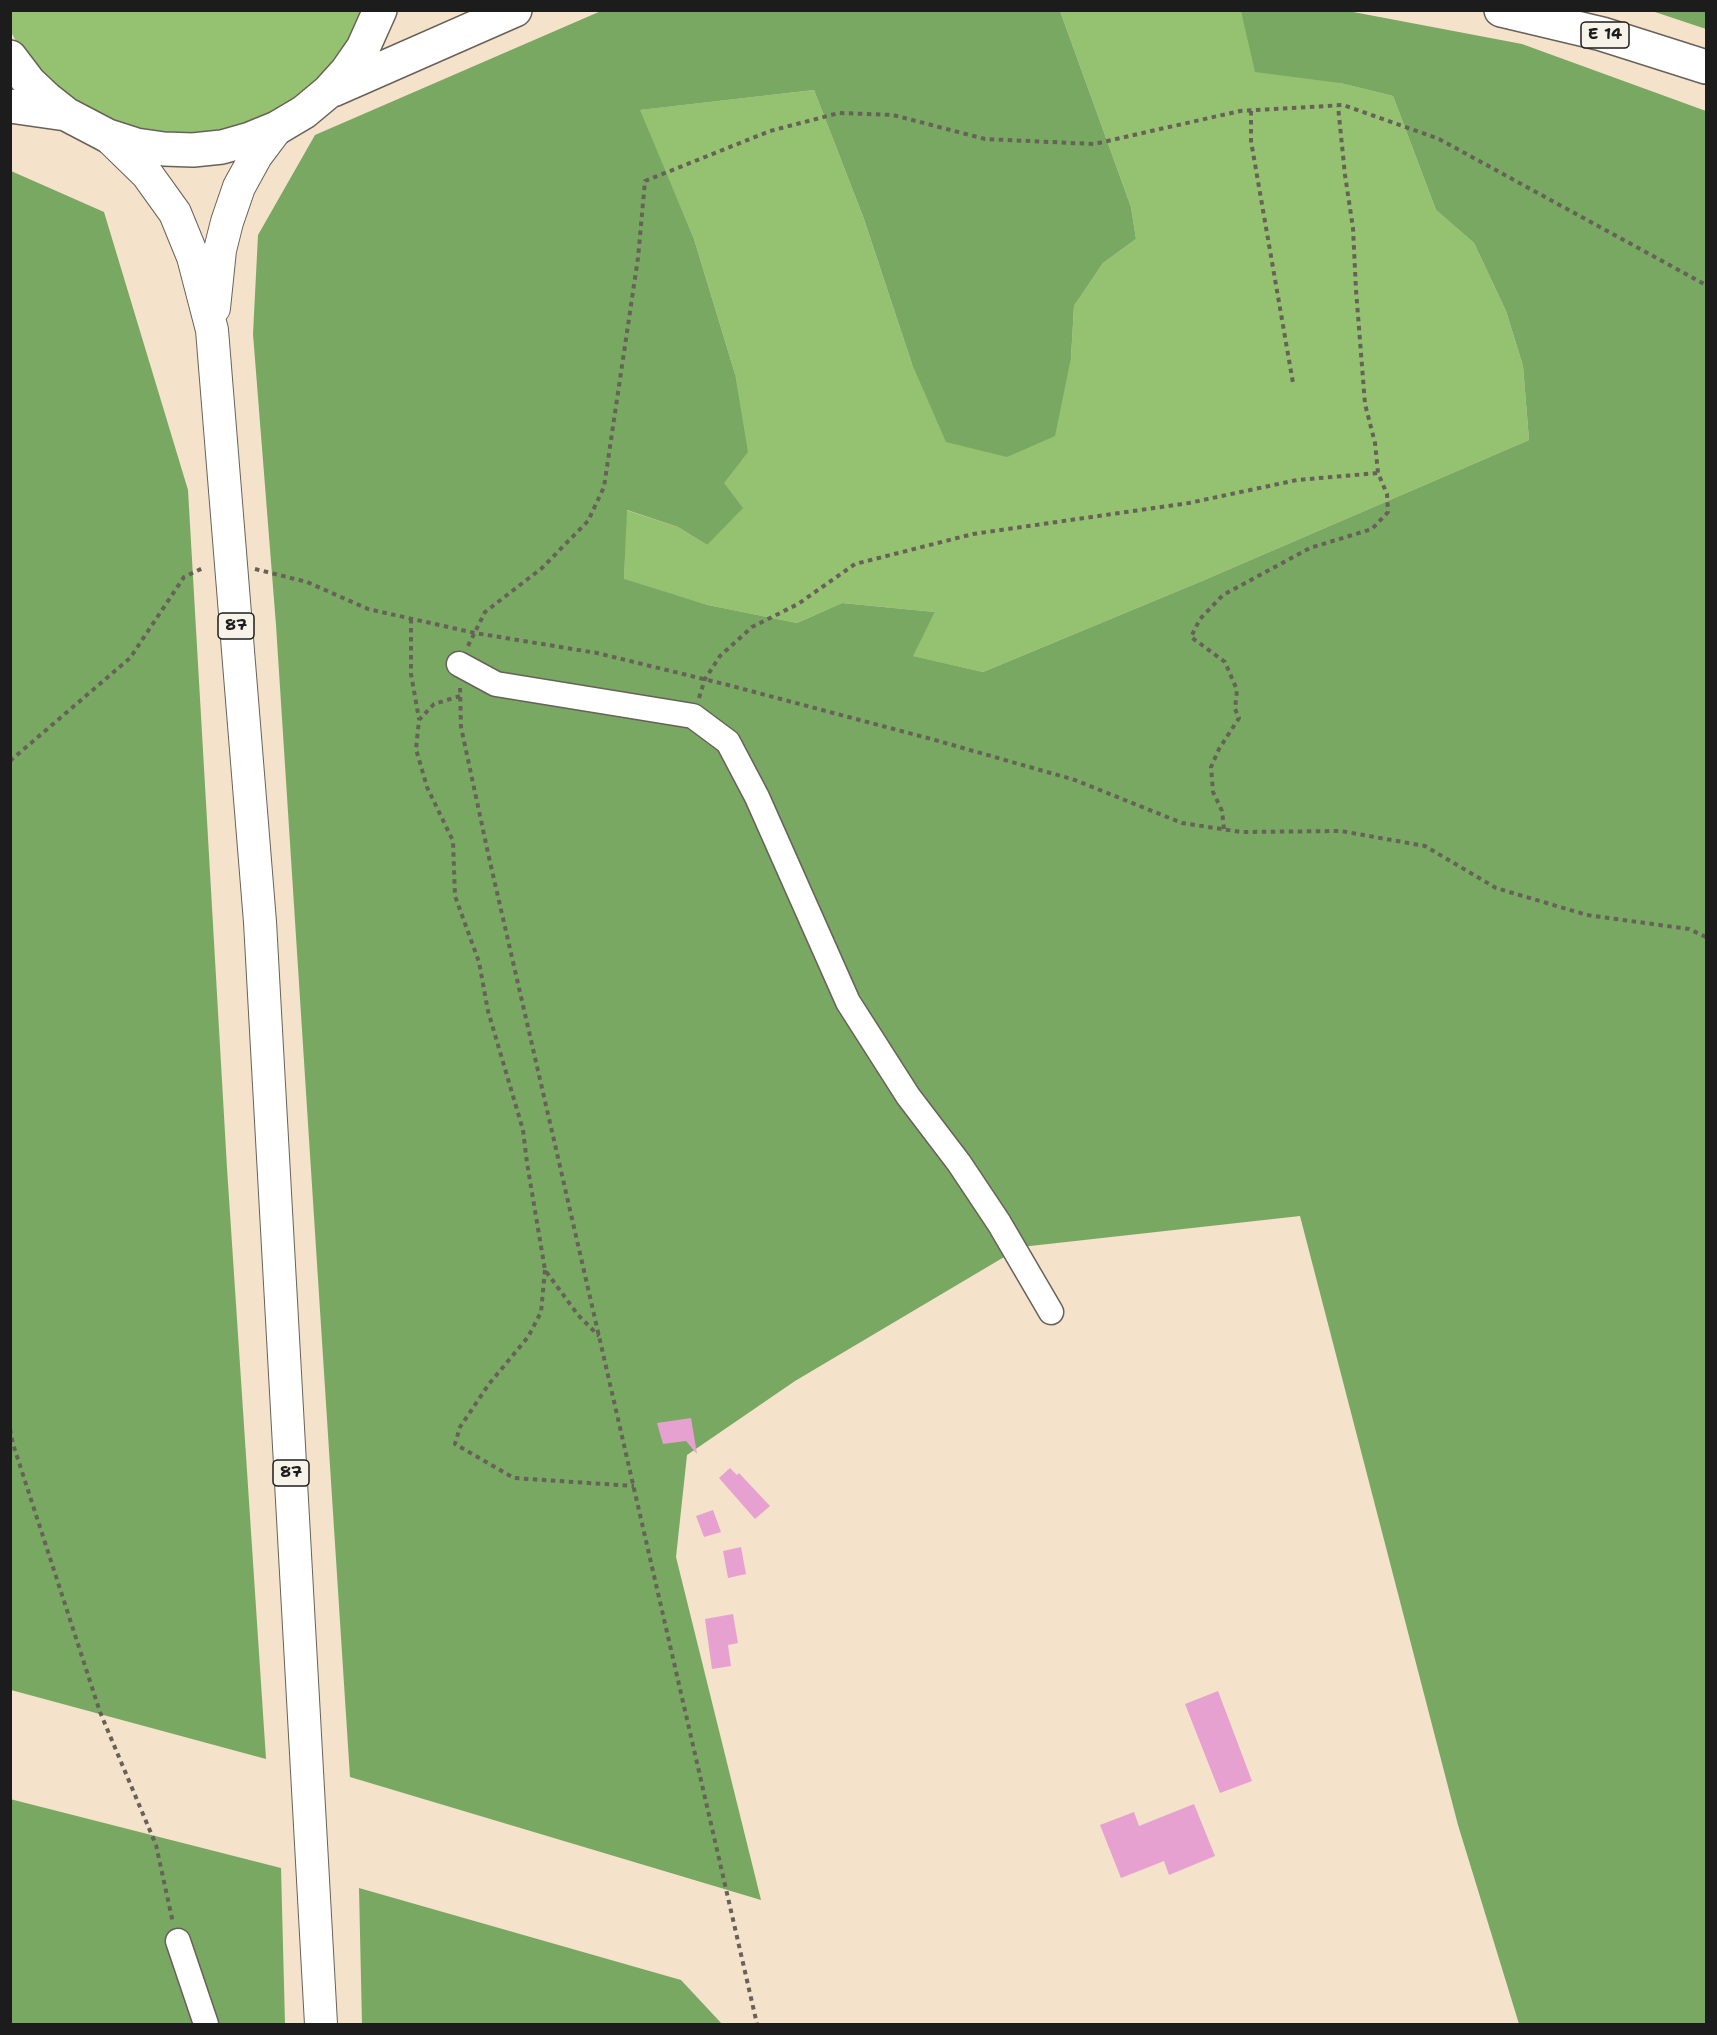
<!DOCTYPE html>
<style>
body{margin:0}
#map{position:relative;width:1717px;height:2035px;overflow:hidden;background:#f4e2ca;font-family:"Shantell Sans",sans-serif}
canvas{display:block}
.frame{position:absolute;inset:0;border:12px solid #1c1c1c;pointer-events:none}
</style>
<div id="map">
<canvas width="1717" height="2035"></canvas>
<div class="frame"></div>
</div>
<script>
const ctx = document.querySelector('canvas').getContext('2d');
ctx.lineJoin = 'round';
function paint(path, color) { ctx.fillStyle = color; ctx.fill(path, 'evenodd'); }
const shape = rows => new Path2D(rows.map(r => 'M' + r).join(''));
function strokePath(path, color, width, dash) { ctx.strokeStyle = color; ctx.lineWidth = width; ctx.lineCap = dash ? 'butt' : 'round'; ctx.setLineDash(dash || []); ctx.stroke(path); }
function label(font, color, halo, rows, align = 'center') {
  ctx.font = font + ' "Shantell Sans",sans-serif'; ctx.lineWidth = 4.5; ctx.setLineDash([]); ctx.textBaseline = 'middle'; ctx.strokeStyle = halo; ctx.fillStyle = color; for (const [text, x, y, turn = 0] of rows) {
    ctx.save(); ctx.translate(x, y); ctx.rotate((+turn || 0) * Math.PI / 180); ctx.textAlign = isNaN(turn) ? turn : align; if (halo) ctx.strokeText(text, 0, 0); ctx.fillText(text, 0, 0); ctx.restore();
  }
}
paint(shape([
 [10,11,368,11,330,72,284,110,229,132,170,137,112,124,61,94,21,50,11,32],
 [1060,11,1241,11,1340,83,1393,96,1436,210,1474,243,1506,311,1523,366,1529,440,1202,581,983,672,912,656,935,612,842,603,797,623,708,605,624,580,626,510,678,527,707,545,724,483,735,374,694,239,639,110,814,90,864,219,912,364,1071,358,1074,306,1103,263,1136,239,1131,207]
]), '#95c270');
paint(shape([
 [601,11,1060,11,1131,207,1136,239,1103,263,1074,306,1071,358,1055,436,1007,457,946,442,912,364,864,219,814,90,640,110,694,239,735,374,748,452,724,483,743,508,707,545,678,527,627,510,624,579,708,605,797,623,842,603,935,612,913,656,983,672,1202,581,1529,440,1523,366,1506,311,1474,243,1436,210,1393,96,1340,83,1255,72,1241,11,1235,11,1348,11,1522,44,1706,111,1706,2024,1519,2024,1458,1825,1300,1216,1021,1247,795,1381,687,1455,676,1557,761,1900,350,1777,276,625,253,334,258,235,315,135],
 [1652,11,1706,11,1706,29],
 [11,171,104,212,188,490,227,1168,266,1759,11,1690],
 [10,1799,281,1868,285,2024,11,2024],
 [359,1888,681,1980,722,2024,362,2024]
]), '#78a862');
paint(shape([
 [691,1418,697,1454,686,1441,663,1444,657,1423],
 [730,1468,737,1475,739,1473,770,1506,755,1519,719,1478],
 [713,1510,721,1532,704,1537,696,1516],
 [741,1547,746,1574,728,1578,723,1551],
 [733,1614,738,1643,728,1645,731,1666,712,1669,705,1619],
 [1218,1691,1252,1781,1220,1793,1185,1704],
 [1194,1804,1215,1856,1169,1875,1164,1861,1121,1878,1100,1825,1134,1812,1139,1826]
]), '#e6a1d1');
const minor = shape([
 [459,664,496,684,693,716,728,742,757,797,848,1002,908,1096,959,1163,999,1223,1051,1312],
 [178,1941,206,2024]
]);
const major = shape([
 [108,136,147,174,175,213,193,257,212,330,260,922,321,2024],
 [214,308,220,250,227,222,239,187,256,156,277,128]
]);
const highway = shape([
 [1501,10,1602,34,1706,67],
 [10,57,29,82,47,99,66,114,108,136,136,145,164,149,193,150,222,147,250,139,277,128,304,112,328,92,347,71,363,48,380,10],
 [333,90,515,10],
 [10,106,66,114]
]);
strokePath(minor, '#686159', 27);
strokePath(major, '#686159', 34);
strokePath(highway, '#686159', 36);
strokePath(shape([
 [1251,111,1251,141,1293,383],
 [255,569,307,582,368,609,475,633,597,653,728,685,935,740,1075,780,1182,823,1241,832,1341,831,1425,846,1496,888,1587,915,1689,929,1706,937],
 [411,619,411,674,419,719],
 [468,646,485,612,542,568,588,521,604,487,638,258,645,181,770,131,839,113,893,115,985,139,1094,144,1240,111,1343,105,1439,139,1706,285],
 [460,688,461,727,488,853,757,2024],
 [460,696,434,704,419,720,416,749,427,787,453,841,455,896,479,962,488,1011,523,1130,527,1163,545,1270,578,1315,599,1336],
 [699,698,705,679,720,656,752,627,798,604,855,564,973,534,1189,503,1297,480,1378,473],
 [10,761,130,658,184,577,203,568],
 [1224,829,1222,811,1213,792,1211,767,1219,749,1239,718,1235,709,1237,690,1225,662,1191,637,1200,619,1223,595,1310,548,1372,529,1388,512,1387,494,1378,473,1375,443,1365,404,1356,290,1353,228,1345,175,1338,106],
 [545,1270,541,1312,528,1337,489,1384,460,1427,455,1444,514,1478,634,1486],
 [10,1429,13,1444,100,1712,156,1845,173,1923]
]), '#686159', 4, [4.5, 4.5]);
strokePath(minor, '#fff', 24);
strokePath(major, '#fff', 32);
strokePath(highway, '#fff', 33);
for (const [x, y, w] of [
 [1605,35,48],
 [236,626,36],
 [291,1473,36]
]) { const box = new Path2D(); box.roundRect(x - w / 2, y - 13, w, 26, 4.5); ctx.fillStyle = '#f7f3e8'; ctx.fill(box); strokePath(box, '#1c1c1c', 1.5); }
label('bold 16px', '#1c1c1c', null, [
 ["E 14",1605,35],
 ["87",236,626],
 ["87",291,1473]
]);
</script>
